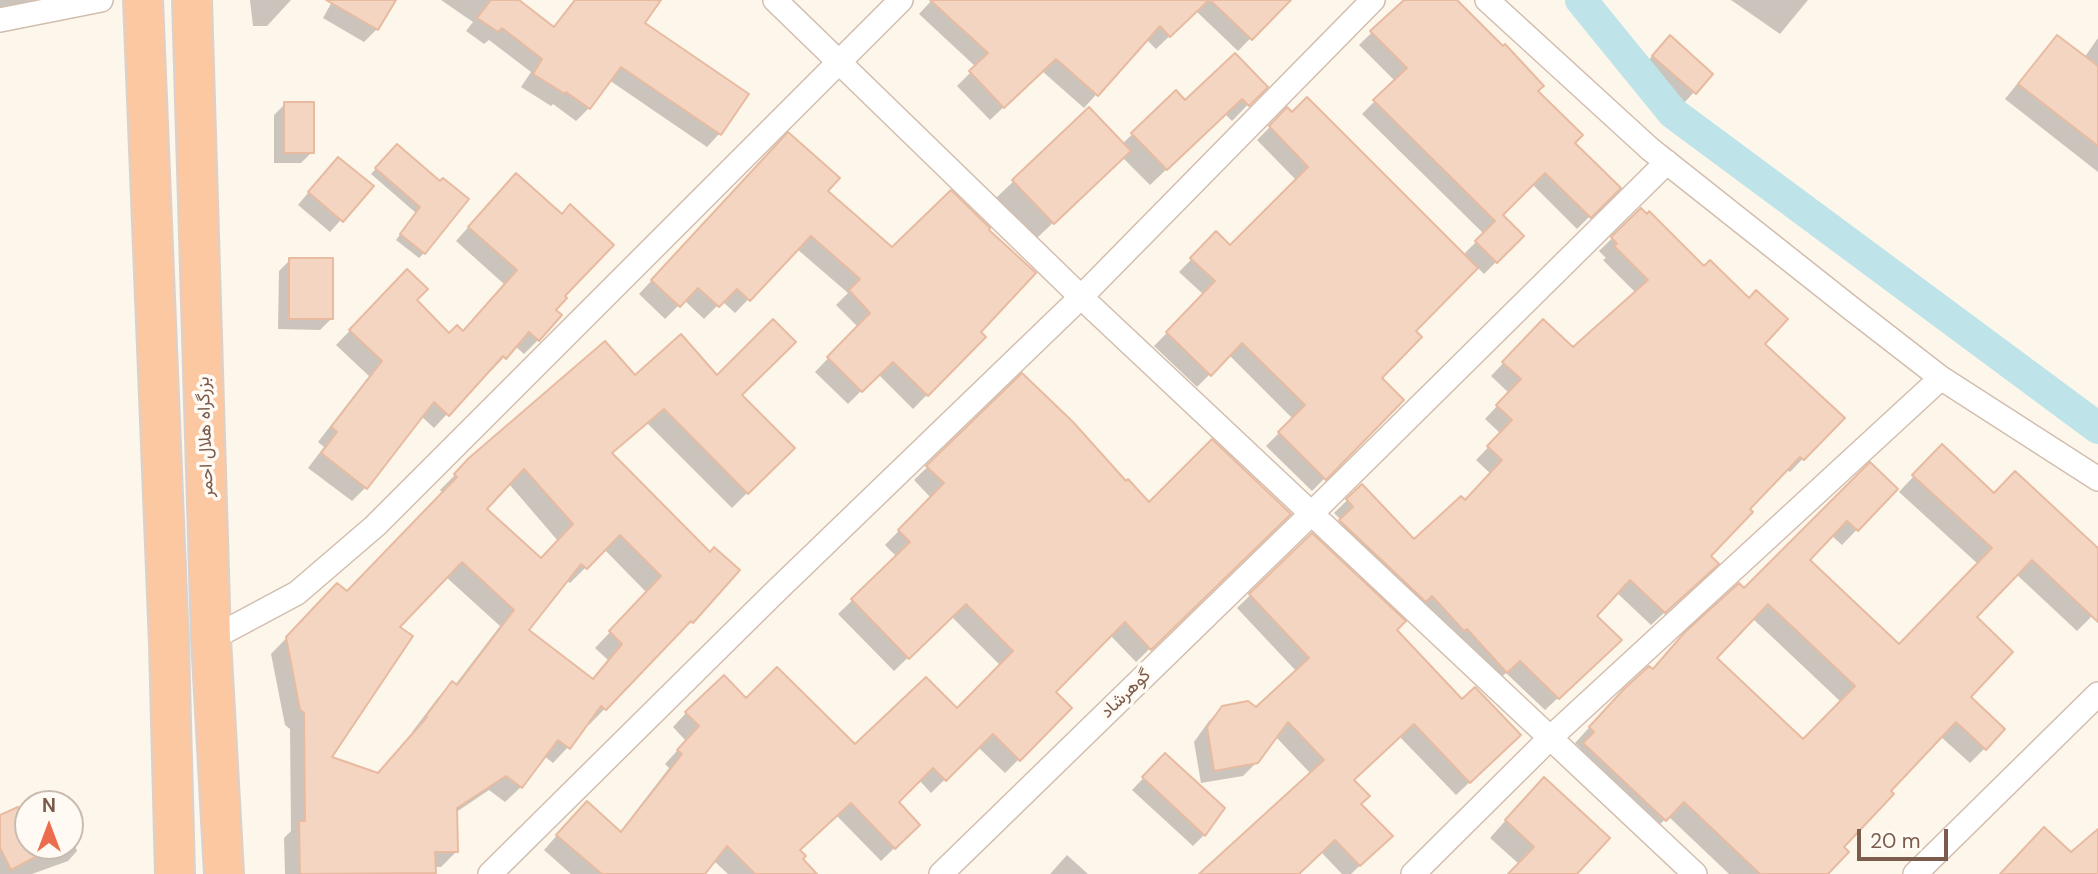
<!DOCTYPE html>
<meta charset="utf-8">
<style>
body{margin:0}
#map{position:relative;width:2098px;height:874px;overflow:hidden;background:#fdf6eb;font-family:"DM Sans",sans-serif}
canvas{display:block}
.north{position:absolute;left:14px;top:790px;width:70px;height:70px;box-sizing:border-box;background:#fffaf3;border:2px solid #cabbb0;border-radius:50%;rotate:0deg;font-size:19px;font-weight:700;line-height:28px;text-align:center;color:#7b5c4c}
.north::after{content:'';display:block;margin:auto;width:24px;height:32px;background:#eb6d4d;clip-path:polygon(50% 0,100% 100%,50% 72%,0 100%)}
.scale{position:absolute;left:1857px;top:829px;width:91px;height:32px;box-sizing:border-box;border:4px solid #7b5c4c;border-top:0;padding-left:9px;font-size:21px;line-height:24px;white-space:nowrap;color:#7b5c4c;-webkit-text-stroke:5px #fffaf3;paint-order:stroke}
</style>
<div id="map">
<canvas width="2098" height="874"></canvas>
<div class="north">N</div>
<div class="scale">20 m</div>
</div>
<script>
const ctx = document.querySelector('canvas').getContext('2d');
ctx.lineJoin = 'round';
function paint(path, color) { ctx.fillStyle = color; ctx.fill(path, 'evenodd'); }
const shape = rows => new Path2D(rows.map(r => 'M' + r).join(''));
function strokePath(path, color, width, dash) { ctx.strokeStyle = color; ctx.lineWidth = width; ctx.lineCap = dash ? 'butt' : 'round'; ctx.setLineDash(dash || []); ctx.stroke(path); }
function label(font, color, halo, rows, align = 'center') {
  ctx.font = font + ' "DM Sans",Vazirmatn,sans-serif'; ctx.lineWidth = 7; ctx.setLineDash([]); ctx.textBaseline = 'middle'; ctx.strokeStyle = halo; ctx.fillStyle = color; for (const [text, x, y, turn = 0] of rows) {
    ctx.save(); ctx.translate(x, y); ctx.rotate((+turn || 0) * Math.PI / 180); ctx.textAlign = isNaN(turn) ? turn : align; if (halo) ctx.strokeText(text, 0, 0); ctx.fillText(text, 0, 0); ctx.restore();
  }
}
paint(shape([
 [0,0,68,0,0,23],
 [250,0,291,0,267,26,253,26],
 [333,0,394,0,377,29,364,42,323,18],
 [441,0,516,0,552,28,574,0,659,0,642,23,719,134,707,147,609,80,589,108,576,121,553,104,551,106,521,87,531,72,489,40,484,44,466,31,473,22],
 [932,0,1288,0,1238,51,1196,11,1156,49,1146,39,1084,108,1042,71,990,120,957,86,976,67,919,14],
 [1405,0,1454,0,1536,92,1573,143,1618,188,1577,229,1532,184,1501,215,1522,236,1484,274,1477,267,1414,331,1379,378,1402,400,1312,491,1266,446,1293,419,1229,355,1197,387,1154,346,1204,295,1179,272,1216,234,1230,247,1297,181,1257,140,1287,110,1463,255,1484,234,1362,114,1395,81,1359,45],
 [1731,0,1808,0,1780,34],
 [2057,37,2084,58,2098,38,2098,172,2005,99,2043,52],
 [1658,49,1711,74,1683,104,1642,68],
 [1265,87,1232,121,1225,114,1150,185,1122,157,1036,239,996,198,1089,109,1122,144,1176,93,1185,102],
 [285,104,312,152,301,163,274,163,274,115],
 [775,148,826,191,984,337,913,409,878,374,848,404,815,372,858,327,836,305,848,293,797,249,735,313,722,301,704,319,684,300,665,319,639,294],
 [392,151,440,183,424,253,419,258,396,240,416,213,371,174],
 [327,170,371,186,330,232,298,205],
 [502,189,563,296,538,340,524,354,515,346,491,371,489,369,434,428,421,416,366,487,352,501,308,468,324,447,318,442,369,376,336,345,394,285,415,300,449,335,462,332,504,284,456,241],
 [1641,210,1763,344,1842,418,1790,472,1786,469,1747,509,1709,556,1704,576,1651,625,1616,592,1594,616,1607,652,1545,710,1506,673,1493,684,1327,534,1341,520,1334,513,1362,486,1414,541,1464,502,1491,474,1476,460,1501,434,1485,419,1509,393,1491,376,1543,321,1573,350,1636,293,1603,260,1606,258,1599,251],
 [290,260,331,319,320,330,278,329,279,271],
 [1022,375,1149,505,1289,514,1136,662,1110,635,1054,692,1070,708,1005,773,978,747,931,793,919,780,897,802,918,825,881,861,836,815,798,851,800,859,815,874,728,874,713,860,703,874,571,874,544,850,573,817,619,833,669,768,665,764,686,741,673,727,686,713,746,701,855,746,957,710,1001,666,951,616,894,671,838,614,897,557,885,545,931,498,914,480],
 [634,377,717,378,740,395,792,448,732,508,647,423,611,454,691,621,675,636,589,725,587,723,568,747,553,763,544,756,521,787,505,802,489,790,455,813,457,851,441,867,434,867,434,874,285,874,284,838,291,831,290,729,285,725,271,654,322,601,347,593,443,493,440,490,470,460],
 [509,484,558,541,540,560,485,509],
 [604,549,647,593,595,648,608,660,591,680,527,631,566,580,570,583],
 [446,577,500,626,455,685,452,683,437,699,412,732,413,733,377,775,329,757,397,627],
 [1942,446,1994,495,2098,551,2098,610,2077,631,2016,574,1974,618,1968,697,2003,730,1970,763,1940,736,1888,791,1841,847,1825,874,1729,874,1668,816,1650,835,1569,759,1580,748,1575,743,1609,706,1653,671,1744,590,1870,464,1898,491,1896,489,1842,545,1831,535,1808,560,1899,646,1978,564,1899,492],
 [1752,618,1841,702,1803,742,1714,658],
 [1312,535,1394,630,1505,749,1456,795,1399,736,1352,780,1377,849,1351,874,1342,874,1321,852,1300,874,1202,874,1311,774,1275,736,1257,762,1243,776,1201,783,1194,742,1209,721,1223,707,1256,710,1297,672,1237,608],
 [1154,767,1204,835,1193,846,1132,790],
 [1527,796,1575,874,1510,874,1519,864,1490,838],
 [0,817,28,831,28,846,70,846,70,831,77,851,68,861,32,874,0,874],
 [1067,855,1088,874,1050,874]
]), '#0003');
strokePath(shape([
 [1581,0,1673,113,2098,428]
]), '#bee4e9', 32);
const building = shape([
 [326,0,396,0,378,30,326,0],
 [491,0,519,0,554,27,575,0,661,0,645,23,749,94,721,135,621,67,590,109,566,92,565,94,533,74,542,59,502,28,498,32,477,18,491,0],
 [930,0,1209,0,1170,37,1160,26,1098,96,1056,59,1004,108,969,71,988,53,930,0],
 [1210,0,1291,0,1252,40,1210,0],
 [1404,0,1457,0,1503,46,1505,44,1544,86,1538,91,1583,135,1575,143,1621,188,1591,218,1545,173,1503,215,1524,236,1497,263,1475,241,1495,221,1373,100,1407,68,1370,31,1404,0],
 [1670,35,1713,74,1696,94,1652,56,1670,35],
 [2057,35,2098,66,2098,146,2018,84,2057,35],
 [1235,53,1268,87,1249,106,1242,99,1167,170,1131,133,1176,90,1185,100,1235,53],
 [1307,97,1478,268,1416,331,1422,337,1382,378,1404,400,1326,480,1278,432,1305,405,1242,343,1211,376,1166,332,1215,281,1190,258,1216,231,1230,245,1308,167,1269,126,1287,107,1292,112,1307,97],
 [284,102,314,102,314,153,284,153,284,102],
 [1089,107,1131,151,1054,224,1012,180,1089,107],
 [788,132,840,178,828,191,892,247,951,190,990,228,989,230,1036,273,981,332,986,337,928,396,893,362,862,392,827,357,870,313,849,290,860,279,811,236,750,301,737,289,719,307,698,288,680,307,651,280,788,132],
 [397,144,440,181,443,178,469,199,425,254,400,234,420,207,375,168,397,144],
 [338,157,374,186,343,222,308,192,338,157],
 [516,173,562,214,570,204,614,245,565,296,567,298,556,310,562,315,539,341,529,332,506,359,503,356,449,416,434,402,367,489,321,453,337,432,331,427,382,361,349,330,407,269,428,289,417,300,449,333,457,325,463,331,517,270,468,227,516,173],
 [1641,208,1647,214,1649,211,1704,266,1710,260,1749,298,1756,290,1788,319,1765,344,1845,418,1804,460,1800,457,1750,509,1753,512,1711,556,1719,564,1665,613,1630,580,1597,616,1622,640,1559,699,1520,661,1507,673,1467,629,1464,631,1432,596,1426,602,1339,520,1353,507,1346,499,1362,484,1414,539,1461,496,1465,500,1502,460,1487,446,1512,420,1496,405,1521,379,1502,362,1543,319,1573,347,1648,280,1614,246,1617,244,1611,237,1641,208],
 [289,258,333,258,333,319,289,319,289,258],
 [773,319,796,342,742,395,795,448,748,494,664,409,612,453,710,552,714,547,740,570,693,623,691,621,606,710,601,706,570,749,558,740,522,788,506,776,457,808,458,852,435,852,436,873,300,874,299,821,305,821,304,713,300,710,286,637,337,583,347,591,457,477,454,474,469,458,605,341,635,375,681,334,717,375,773,319],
 [524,469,573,524,541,558,487,509,524,469],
 [620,535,661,576,609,631,622,644,593,679,529,630,581,564,587,569,620,535],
 [462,562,514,610,457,685,452,681,426,716,427,717,378,773,332,757,413,636,400,627,462,562],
 [1022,373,1073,422,1126,481,1128,479,1149,502,1212,439,1291,514,1151,650,1125,622,1056,692,1072,708,1020,761,993,734,946,781,933,768,899,802,920,825,895,849,851,803,800,850,806,856,803,859,817,874,755,874,727,846,705,874,602,874,556,835,587,801,621,832,682,754,677,750,699,726,685,712,724,675,746,698,777,667,855,744,926,677,957,708,1013,651,966,604,909,659,851,599,910,542,898,530,944,483,926,466,1022,373],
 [1942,444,1994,493,2015,471,2098,548,2098,622,2032,560,1977,617,2013,652,1971,697,2005,729,1986,750,1956,722,1891,791,1894,794,1844,847,1849,852,1828,874,1760,874,1684,802,1666,821,1583,743,1594,732,1589,727,1624,689,1649,666,1653,669,1685,632,1739,583,1744,588,1870,462,1898,489,1858,531,1847,521,1810,560,1899,644,1992,548,1912,475,1942,444],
 [1768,604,1855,686,1803,739,1717,658,1768,604],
 [1312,533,1406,621,1397,630,1462,699,1475,687,1521,735,1470,783,1414,724,1354,780,1370,796,1361,804,1393,836,1360,866,1335,840,1299,874,1199,874,1324,760,1288,722,1258,763,1214,771,1207,727,1222,706,1248,701,1256,707,1309,658,1249,594,1312,533],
 [1165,753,1225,808,1205,836,1142,777,1165,753],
 [1544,777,1610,838,1577,874,1508,874,1534,847,1505,820,1544,777],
 [18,807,28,827,28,846,37,846,41,854,11,870,0,848,0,815,18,807],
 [2044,827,2071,852,2098,829,2098,874,2000,874,2044,827]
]);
paint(building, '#f4d5c1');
strokePath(building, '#e8bba1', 2);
const minor = shape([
 [775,0,1081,297,1695,874],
 [1487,0,1650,149,1852,309,1941,378,2098,479],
 [0,20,101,0],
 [211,639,297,593,375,526,901,0],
 [490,874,772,595,1081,297,1373,0],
 [941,874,1312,513,1667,162],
 [1413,874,1550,738,1941,378],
 [1915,874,2098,694]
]);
const trunk = shape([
 [143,0,169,644,175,874],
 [192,0,211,639,224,874]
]);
strokePath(minor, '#d2beaf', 26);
strokePath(trunk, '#dad1cd', 42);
strokePath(minor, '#fff', 23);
strokePath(trunk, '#fbc8a1', 38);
label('18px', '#7b5c4c', '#fffaf3', [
 ["بزرگراه هلال احمر",206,437,-92],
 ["گوهرشاد",1126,694,-44]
]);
</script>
